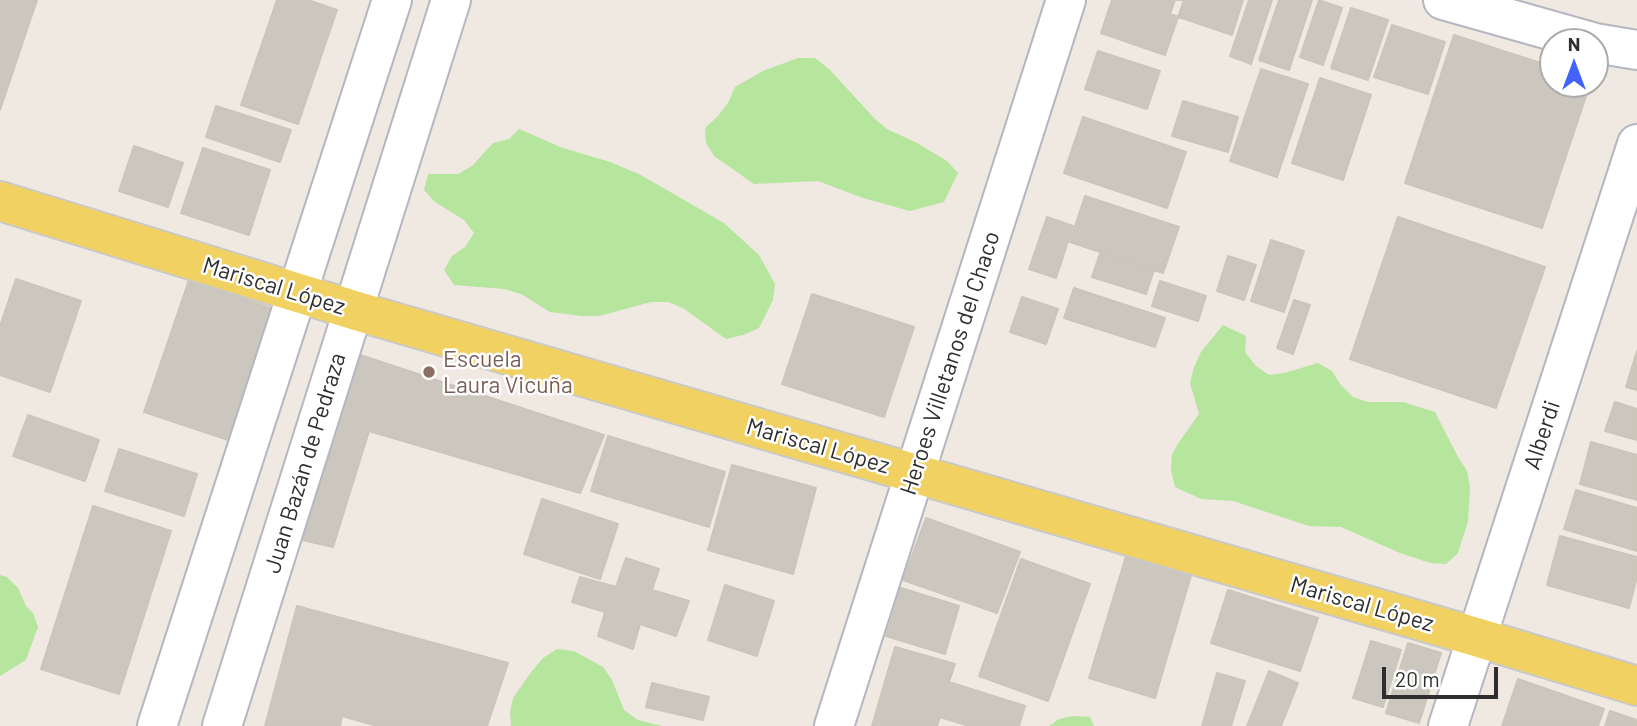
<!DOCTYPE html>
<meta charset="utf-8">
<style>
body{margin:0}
#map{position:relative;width:1637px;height:726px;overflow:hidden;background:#efe9e1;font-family:Barlow,sans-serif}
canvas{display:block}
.north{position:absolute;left:1539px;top:28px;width:70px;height:70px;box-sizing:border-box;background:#fff;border:2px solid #ababab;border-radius:50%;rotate:0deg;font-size:19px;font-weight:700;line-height:28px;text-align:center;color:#2e2e2e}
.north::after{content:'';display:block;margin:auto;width:24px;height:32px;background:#4264fb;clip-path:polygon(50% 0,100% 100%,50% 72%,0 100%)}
.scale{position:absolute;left:1382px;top:667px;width:116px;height:32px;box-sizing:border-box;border:4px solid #2e2e2e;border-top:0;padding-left:9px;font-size:21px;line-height:24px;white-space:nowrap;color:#2e2e2e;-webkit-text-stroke:5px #fff;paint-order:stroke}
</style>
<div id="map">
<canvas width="1637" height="726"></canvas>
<div class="north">N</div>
<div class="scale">20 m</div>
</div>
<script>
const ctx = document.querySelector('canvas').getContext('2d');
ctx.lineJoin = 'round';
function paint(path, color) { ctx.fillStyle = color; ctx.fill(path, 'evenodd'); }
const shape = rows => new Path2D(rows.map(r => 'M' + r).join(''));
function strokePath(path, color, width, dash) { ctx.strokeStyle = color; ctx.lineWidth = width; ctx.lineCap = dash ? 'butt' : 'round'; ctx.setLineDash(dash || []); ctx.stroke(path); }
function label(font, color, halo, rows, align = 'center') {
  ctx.font = font + ' Barlow,sans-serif'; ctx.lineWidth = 5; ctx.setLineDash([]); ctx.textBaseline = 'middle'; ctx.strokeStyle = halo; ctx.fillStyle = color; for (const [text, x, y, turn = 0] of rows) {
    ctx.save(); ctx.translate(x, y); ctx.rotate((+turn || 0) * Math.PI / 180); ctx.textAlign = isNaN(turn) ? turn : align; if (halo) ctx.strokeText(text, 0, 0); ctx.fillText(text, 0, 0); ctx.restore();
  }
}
paint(shape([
 [798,58,815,58,829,69,875,119,887,129,917,143,947,161,958,173,944,202,910,211,863,198,818,181,754,184,714,156,706,143,705,128,717,117,728,103,735,87,763,71],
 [519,129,563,148,610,162,639,174,724,223,759,255,775,284,773,300,759,328,743,335,726,339,683,308,668,302,651,302,599,316,582,316,550,312,521,294,504,289,454,285,444,270,452,256,465,247,474,233,464,220,435,202,424,190,428,174,458,174,472,166,493,143,509,139],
 [1223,325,1246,336,1245,352,1256,366,1269,375,1284,373,1318,363,1332,371,1340,384,1353,397,1368,402,1403,402,1435,412,1458,457,1467,471,1470,487,1468,521,1458,553,1446,564,1430,563,1400,553,1341,527,1309,526,1233,501,1201,499,1175,487,1171,470,1172,454,1179,442,1199,414,1190,383,1194,367,1201,352],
 [0,575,7,577,18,588,26,606,33,613,38,627,26,660,0,676],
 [557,649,574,651,603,667,612,680,624,710,638,720,662,726,511,726,510,712,513,698,532,671,543,658],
 [1073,716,1090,717,1094,726,1049,726,1059,719]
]), '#b6e59e');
const building = shape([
 [0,0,37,0,0,110,0,0],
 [277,0,308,0,337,10,298,124,241,105,277,0],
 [1112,0,1184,0,1165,55,1101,33,1112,0],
 [1175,0,1243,0,1232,35,1170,14,1175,0],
 [1249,0,1272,0,1251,64,1230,56,1249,0],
 [1279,0,1312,0,1289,70,1259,60,1279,0],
 [1319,0,1342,8,1323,65,1300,57,1319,0],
 [1351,8,1388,20,1368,80,1331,68,1351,8],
 [1392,25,1445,42,1428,94,1374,77,1392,25],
 [1454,35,1553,67,1553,84,1590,84,1542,228,1405,183,1454,35],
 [1098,51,1160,71,1147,109,1085,89,1098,51],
 [1261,69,1308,84,1277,177,1230,161,1261,69],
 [1320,78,1371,95,1343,180,1292,163,1320,78],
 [1183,101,1238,117,1228,152,1172,136,1183,101],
 [216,106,291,130,280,162,206,137,216,106],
 [1083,117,1186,152,1167,208,1064,173,1083,117],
 [134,146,183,163,168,207,119,191,134,146],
 [203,148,270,170,249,235,181,213,203,148],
 [1085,196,1179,227,1163,273,1070,242,1085,196],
 [1047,217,1073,226,1056,278,1029,269,1047,217],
 [1398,217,1545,267,1496,408,1350,359,1398,217],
 [1271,240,1304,251,1284,312,1251,301,1271,240],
 [1100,253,1154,270,1146,294,1092,277,1100,253],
 [1228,256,1256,265,1244,300,1217,291,1228,256],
 [16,279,81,301,50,392,0,375,0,326,16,279],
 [189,280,273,309,228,440,144,412,189,280],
 [1160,281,1206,296,1198,321,1152,306,1160,281],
 [1074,288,1165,318,1155,347,1064,318,1074,288],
 [812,294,914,327,884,417,782,384,812,294],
 [1022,297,1058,309,1046,344,1010,332,1022,297],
 [1294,300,1310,305,1293,354,1277,348,1294,300],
 [1637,351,1637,390,1626,387,1637,351],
 [354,353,604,435,580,493,369,431,333,547,289,537,354,353],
 [1615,402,1637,409,1637,440,1605,431,1615,402],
 [28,415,99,440,85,481,13,456,28,415],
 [608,436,725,472,709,527,591,491,608,436],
 [1591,442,1637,455,1637,500,1580,484,1591,442],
 [119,449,197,474,184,516,105,491,119,449],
 [732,465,816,488,793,574,708,550,732,465],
 [1576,490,1637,508,1637,551,1564,529,1576,490],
 [542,499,618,524,600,579,524,554,542,499],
 [93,506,171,531,119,694,41,669,93,506],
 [926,518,1020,552,997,613,903,580,926,518],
 [1560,536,1637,557,1637,577,1629,608,1547,585,1560,536],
 [1127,553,1192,572,1155,698,1089,678,1127,553],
 [626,558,659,569,652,590,689,601,676,636,640,624,633,649,598,636,605,612,572,602,580,577,616,587,626,558],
 [1021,559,1090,584,1048,701,979,676,1021,559],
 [725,585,774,601,757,656,708,640,725,585],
 [901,588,959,606,945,654,886,636,901,588],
 [1228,590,1318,618,1300,671,1211,643,1228,590],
 [297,606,508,663,487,726,377,726,342,716,340,726,265,726,297,606],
 [1371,641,1401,650,1383,707,1353,698,1371,641],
 [1408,643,1441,653,1419,723,1386,713,1408,643],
 [895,647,955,664,949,682,1025,706,1019,726,969,726,940,717,937,726,872,726,895,647],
 [1269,671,1298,683,1281,726,1247,726,1269,671],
 [1217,673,1245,681,1231,726,1202,726,1217,673],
 [1518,679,1604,709,1598,726,1502,726,1518,679],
 [652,683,709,697,703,720,646,707,652,683],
 [1610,711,1637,720,1637,726,1605,726,1610,711]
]);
paint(building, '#cbc7bf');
strokePath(building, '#cbc5ba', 2);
const minor = shape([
 [1443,0,1592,42],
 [1595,43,1637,50],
 [157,726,392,0],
 [222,726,451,0],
 [834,726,1066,0],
 [1448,726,1637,144]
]);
const major = shape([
 [0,201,360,312,1476,637,1637,686]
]);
strokePath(minor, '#b4b7c1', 42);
strokePath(major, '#c9c9c9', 42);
strokePath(minor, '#fff', 38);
strokePath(major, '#f2d163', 38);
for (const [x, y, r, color] of [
 [429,372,7,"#8d6e63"]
]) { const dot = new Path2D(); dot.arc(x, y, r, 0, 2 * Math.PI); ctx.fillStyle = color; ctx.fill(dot); strokePath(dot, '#fff', 2.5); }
label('23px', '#2e2e2e', '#fff', [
 ["Mariscal López",274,286,17],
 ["Heroes Villetanos del Chaco",950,363,-72],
 ["Alberdi",1542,435,-72],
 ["Mariscal López",818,446,16],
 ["Juan Bazán de Pedraza",305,463,-73],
 ["Mariscal López",1362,604,16]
]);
label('23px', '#785e54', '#fff', [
 ["Escuela",443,359],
 ["Laura Vicuña",443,385]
], 'left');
</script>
